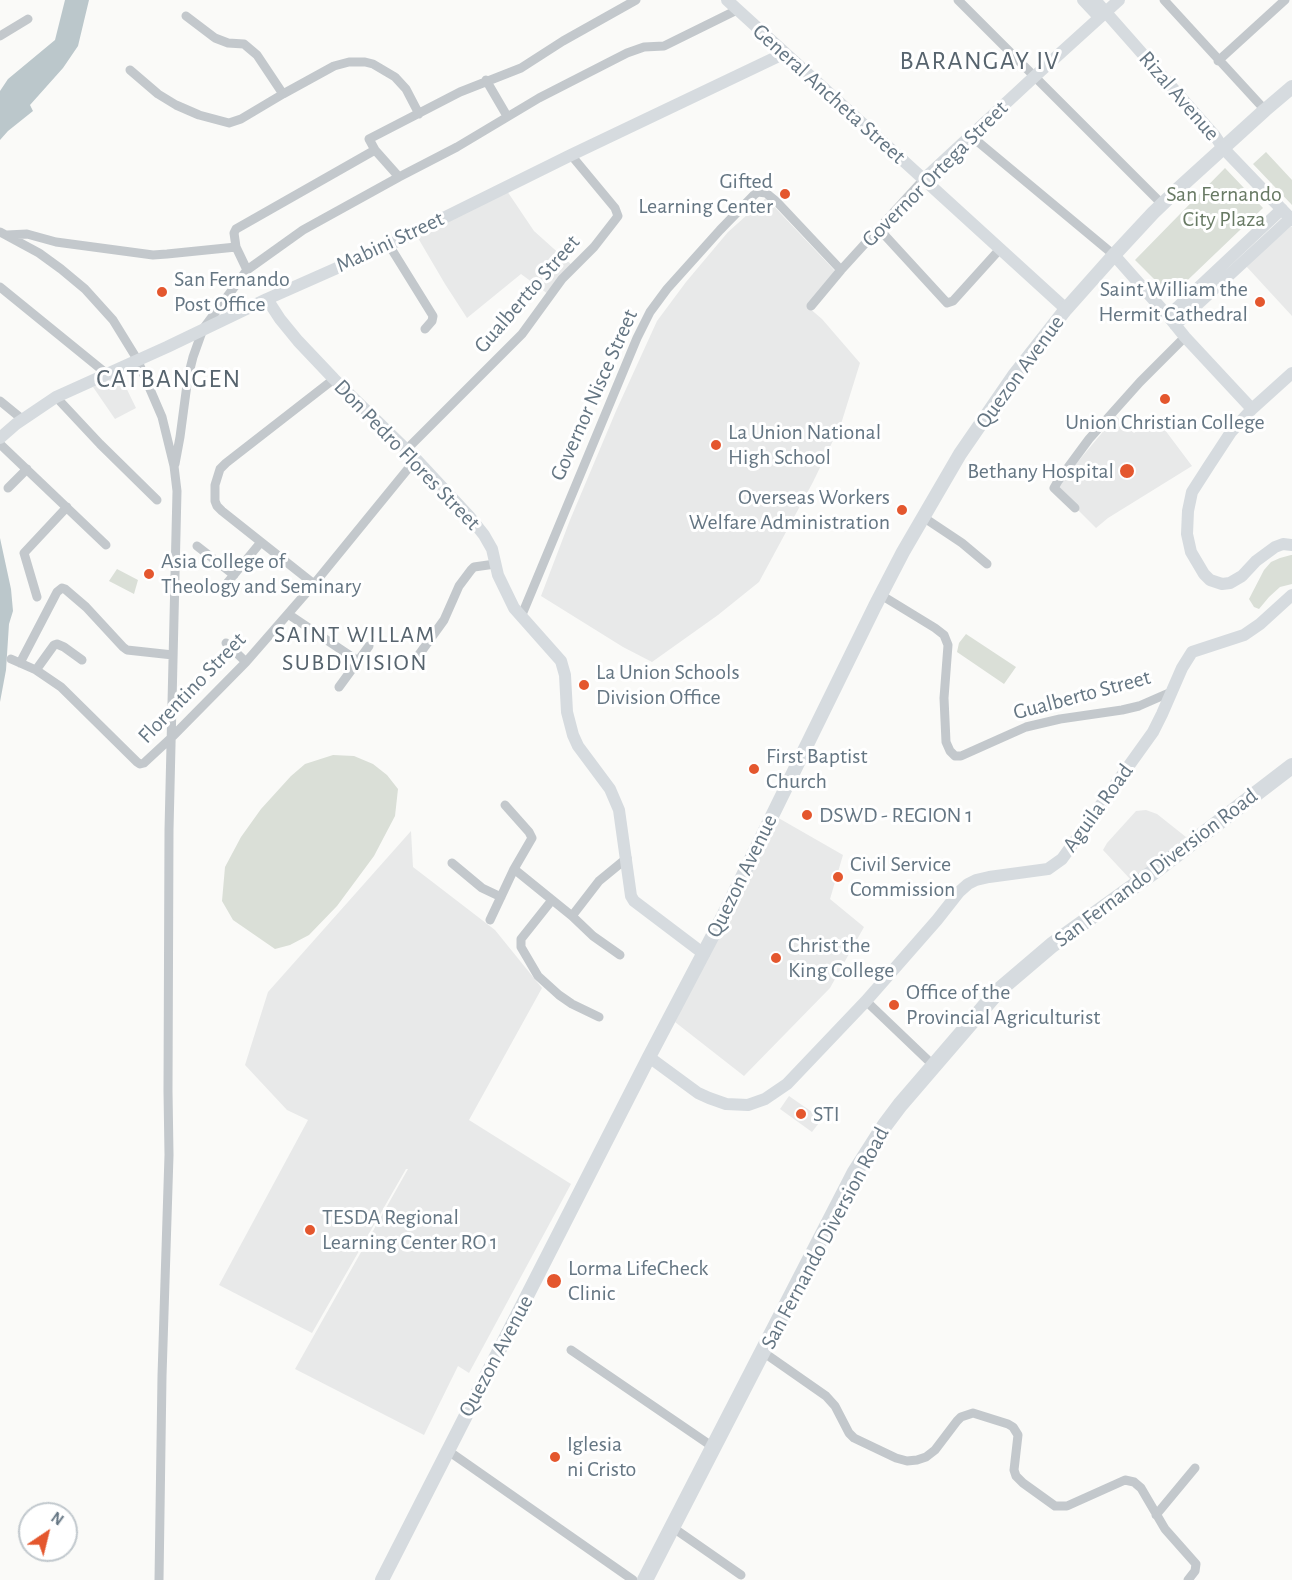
<!DOCTYPE html>
<style>
body{margin:0}
#map{position:relative;width:1292px;height:1580px;overflow:hidden;background:#fafaf8;font-family:"Alegreya Sans",sans-serif}
canvas{display:block}
.north{position:absolute;left:18px;top:1502px;width:60px;height:60px;box-sizing:border-box;background:#fff;border:2px solid #c1c8cd;border-radius:50%;rotate:35deg;font-size:16px;font-weight:700;line-height:24px;text-align:center;color:#657683}
.north::after{content:'';display:block;margin:auto;width:21px;height:27px;background:#e4572e;clip-path:polygon(50% 0,100% 100%,50% 72%,0 100%)}
</style>
<div id="map">
<canvas width="1292" height="1580"></canvas>
<div class="north">N</div>
</div>
<script>
const ctx = document.querySelector('canvas').getContext('2d');
ctx.lineJoin = 'round';
function paint(path, color) { ctx.fillStyle = color; ctx.fill(path, 'evenodd'); }
const shape = rows => new Path2D(rows.map(r => 'M' + r).join(''));
function strokePath(path, color, width, dash) { ctx.strokeStyle = color; ctx.lineWidth = width; ctx.lineCap = dash ? 'butt' : 'round'; ctx.setLineDash(dash || []); ctx.stroke(path); }
function label(font, color, halo, rows, align = 'center') {
  ctx.font = font + ' "Alegreya Sans",sans-serif'; ctx.lineWidth = 6; ctx.setLineDash([]); ctx.textBaseline = 'middle'; ctx.strokeStyle = halo; ctx.fillStyle = color; for (const [text, x, y, turn = 0] of rows) {
    ctx.save(); ctx.translate(x, y); ctx.rotate((+turn || 0) * Math.PI / 180); ctx.textAlign = isNaN(turn) ? turn : align; if (halo) ctx.strokeText(text, 0, 0); ctx.fillText(text, 0, 0); ctx.restore();
  }
}
paint(shape([
 [507,191,534,231,573,266,548,294,521,274,467,318,445,284,418,238],
 [766,198,837,273,808,307,822,319,860,363,841,424,813,482,759,582,718,615,652,662,623,647,541,596,570,520,616,411,657,321,686,282,728,232],
 [1291,226,1292,227,1292,316,1246,266],
 [119,373,136,408,115,419,93,387],
 [1116,416,1134,433,1156,418,1192,466,1108,518,1096,528,1056,488],
 [1146,810,1157,814,1186,837,1131,880,1103,850,1107,843,1136,811],
 [775,816,843,855,830,899,864,927,830,988,744,1076,675,1022],
 [411,831,413,867,495,930,542,988,469,1120,571,1184,469,1373,458,1366,424,1435,295,1369,408,1169,406,1169,312,1333,219,1285,308,1120,287,1110,245,1065,268,992],
 [789,1096,822,1119,812,1132,780,1109]
]), '#e8e9e9');
paint(shape([
 [1266,152,1292,180,1292,205,1253,164],
 [1225,168,1263,208,1171,296,1135,260],
 [1291,555,1292,555,1292,584,1280,587,1269,597,1259,609,1254,607,1249,599,1264,570,1271,562,1280,558],
 [117,569,138,580,134,594,109,581],
 [966,634,1016,667,1004,684,957,652,959,643],
 [333,755,354,756,373,764,387,775,398,789,395,816,374,856,337,906,309,935,290,945,275,949,233,920,222,901,225,867,241,837,261,809,291,776,305,764]
]), '#dadfd7');
paint(shape([
 [65,0,89,0,78,46,63,68,30,105,33,111,8,131,0,140,0,91,8,79,55,40],
 [0,538,11,589,13,611,9,624,6,670,0,702]
]), '#bbc7cb');
strokePath(shape([
 [958,0,1162,204],
 [1164,0,1265,110],
 [186,16,215,38,228,43,244,44,257,55,283,94],
 [0,36,28,19],
 [1218,61,1285,0],
 [130,70,158,94,176,105,199,115,229,123,241,119,283,94,334,66,349,62,365,62,373,64,395,77,406,89,419,114],
 [486,80,507,116],
 [971,136,1114,255],
 [399,177,375,150,369,139,460,92,521,68,563,41,636,0],
 [879,229,947,303,953,301,1000,249],
 [0,232,39,253,61,269,85,289,113,320,137,359,162,417,174,466,177,491,169,830,168,1091,169,1155,162,1376,159,1580],
 [7,235,27,234,56,242,153,255,167,254,236,247],
 [389,245,433,316,432,321,425,329],
 [247,270,236,247,234,233,236,229,375,150],
 [0,287,107,374],
 [811,306,841,270,923,180],
 [56,397,100,444,157,500],
 [0,401,22,419],
 [0,444,106,545],
 [406,450,522,334,562,279,594,247,615,220,618,216,615,208,571,155],
 [175,464,180,437,188,377,193,357,203,329,247,270,303,230,399,177,457,147,539,98,627,53,644,47,664,46,737,10],
 [8,488,27,469],
 [1075,508,1054,488,1058,481,1089,439,1140,382,1185,337],
 [923,517,962,543,987,564],
 [197,546,234,575],
 [314,584,222,511,217,506,215,501,215,485,220,469,226,463,334,379],
 [223,588,261,542],
 [881,595,935,628,944,635,948,645,944,698,946,742,950,751,955,756,961,756,1026,727,1060,719,1122,710,1139,706,1171,692],
 [37,597,24,553,67,507],
 [288,614,358,661],
 [521,617,637,338,650,312,667,289,720,230,754,195,758,192,766,193,777,202,841,270],
 [226,643,246,662],
 [11,659,36,670,61,687,137,762,140,764,144,763,171,738,246,662,314,584,416,459],
 [20,663,57,592,62,588,65,589,86,607,123,647,127,650,173,655],
 [413,663,444,620,459,586,471,570,474,567,495,564],
 [36,670,54,645,57,644,64,647,82,660],
 [339,687,369,646],
 [452,863,482,888,501,897],
 [514,869,572,916,593,936,620,955],
 [552,900,521,939,521,947,538,976,559,995,572,1004,599,1017],
 [572,916,599,881,627,858],
 [490,920,514,869,532,838,529,832,505,805],
 [866,1001,934,1066],
 [571,1350,713,1447],
 [763,1352,826,1396,835,1406,849,1433,854,1438,896,1458,907,1461,917,1460,926,1457,935,1450,957,1421,961,1417,973,1413,1008,1424,1013,1427,1018,1435,1014,1470,1016,1476,1023,1483,1055,1506,1067,1506,1125,1480,1134,1482,1141,1488,1165,1529,1196,1564,1195,1571,1188,1580],
 [447,1450,633,1580],
 [1156,1515,1195,1468],
 [672,1527,741,1575]
]), '#c3c8cc', 9);
strokePath(shape([
 [727,0,1066,309],
 [1083,0,1099,17],
 [1095,0,1215,136,1223,148,1292,220],
 [923,180,1034,77,1119,0],
 [1114,255,1168,316,1185,337,1252,409],
 [267,299,280,319,298,341,334,379,416,459,469,516,484,535,492,549,498,575,514,608,561,661,565,675,567,712,573,735,578,746,610,789,619,810,631,896,634,901,704,954],
 [1168,316,1282,209],
 [1175,325,1291,218],
 [1292,373,1252,409,1231,432,1210,464,1192,492,1188,511,1187,534,1191,552,1204,574,1210,580,1222,584,1230,583,1242,576,1256,561,1275,547,1283,544,1292,545],
 [0,438,16,424,56,397,167,347,267,299,389,245,571,155,785,53],
 [649,1057,698,1093,709,1098,726,1104,748,1105,765,1099,787,1084,866,1001,937,920,959,892,968,884,976,880,989,877,1048,869,1062,859,1153,732,1162,714,1182,668,1192,652,1244,635,1260,624,1292,595]
]), '#d6dbdf', 12);
strokePath(shape([
 [382,1580,649,1057,722,918,875,606,903,552,960,454,1015,374,1066,309,1114,255,1153,213,1178,189,1265,110,1292,87]
]), '#d6dbdf', 14);
strokePath(shape([
 [645,1580,855,1172,885,1125,900,1105,998,991,1052,945,1159,868,1292,766]
]), '#d6dbdf', 16);
for (const [x, y, r, color] of [
 [785,194,6,"#e4572e"],
 [162,292,6,"#e4572e"],
 [1260,302,6,"#e4572e"],
 [1165,399,6,"#e4572e"],
 [716,445,6,"#e4572e"],
 [1127,471,8,"#e4572e"],
 [902,510,6,"#e4572e"],
 [149,574,6,"#e4572e"],
 [584,685,6,"#e4572e"],
 [754,769,6,"#e4572e"],
 [807,815,6,"#e4572e"],
 [838,877,6,"#e4572e"],
 [776,958,6,"#e4572e"],
 [894,1005,6,"#e4572e"],
 [801,1114,6,"#e4572e"],
 [310,1230,6,"#e4572e"],
 [554,1281,8,"#e4572e"],
 [555,1457,6,"#e4572e"]
]) { const dot = new Path2D(); dot.arc(x, y, r, 0, 2 * Math.PI); ctx.fillStyle = color; ctx.fill(dot); strokePath(dot, '#fff', 2); }
label('22px', '#657683', '#fff', [
 ["General Ancheta Street",829,94,42],
 ["Rizal Avenue",1179,96,49],
 ["Governor Ortega Street",935,174,-45],
 ["Mabini Street",390,242,-25],
 ["Gualbertto Street",527,294,-49],
 ["Quezon Avenue",1020,372,-54],
 ["Governor Nisce Street",594,395,-66],
 ["Don Pedro Flores Street",407,455,46],
 ["Florentino Street",192,688,-46],
 ["Gualberto Street",1082,695,-15],
 ["Aguila Road",1098,808,-54],
 ["San Fernando Diversion Road",1156,868,-37],
 ["Quezon Avenue",742,876,-64],
 ["San Fernando Diversion Road",825,1238,-62],
 ["Quezon Avenue",496,1356,-62]
]);
label('22px', '#657683', '#fff', [
 ["Gifted",773,181,"right"],
 ["Learning Center",773,206,"right"],
 ["San Fernando",174,279],
 ["Post Office",174,304],
 ["Saint William the",1248,289,"right"],
 ["Hermit Cathedral",1248,314,"right"],
 ["Union Christian College",1165,422,"center"],
 ["La Union National",728,432],
 ["High School",728,457],
 ["Bethany Hospital",1114,471,"right"],
 ["Overseas Workers",890,497,"right"],
 ["Welfare Administration",890,522,"right"],
 ["Asia College of",161,561],
 ["Theology and Seminary",161,586],
 ["La Union Schools",596,672],
 ["Division Office",596,697],
 ["First Baptist",766,756],
 ["Church",766,781],
 ["DSWD - REGION 1",819,815],
 ["Civil Service",850,864],
 ["Commission",850,889],
 ["Christ the",788,945],
 ["King College",788,970],
 ["Office of the",906,992],
 ["Provincial Agriculturist",906,1017],
 ["STI",813,1114],
 ["TESDA Regional",322,1217],
 ["Learning Center RO 1",322,1242],
 ["Lorma LifeCheck",568,1268],
 ["Clinic",568,1293],
 ["Iglesia",567,1444],
 ["ni Cristo",567,1469]
], 'left');
label('22px', '#687a64', '#fff', [
 ["San Fernando",1224,194],
 ["City Plaza",1224,219]
]);
ctx.letterSpacing = '1.5px';
label('24px', '#57646e', '#fff', [
 ["SAINT WILLAM",355,635],
 ["SUBDIVISION",355,663]
]);
ctx.letterSpacing = '0px';
ctx.letterSpacing = '1.5px';
label('26px', '#57646e', '#fff', [
 ["BARANGAY IV",980,61],
 ["CATBANGEN",169,379]
]);
ctx.letterSpacing = '0px';
</script>
